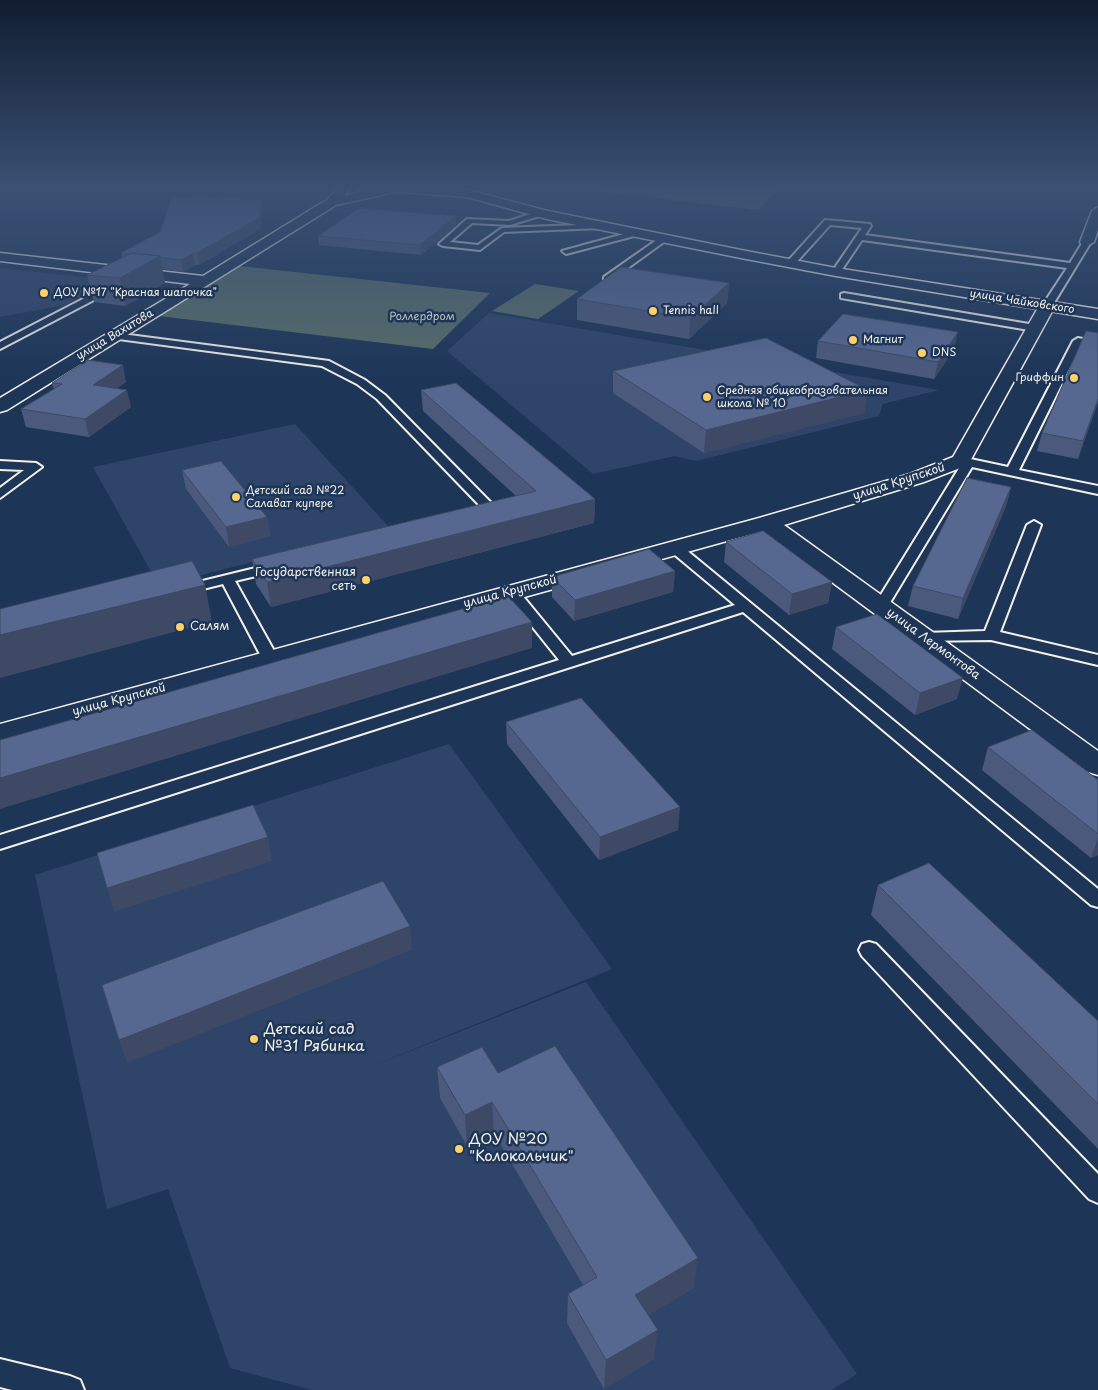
<!DOCTYPE html>
<meta charset="utf-8">
<style>
body{margin:0}
canvas{display:block;background:#1d3557}
</style>
<canvas width="1098" height="1390"></canvas>
<script>
const ctx = document.querySelector('canvas').getContext('2d');
ctx.lineJoin = 'round';
function paint(path, color) { ctx.fillStyle = color; ctx.fill(path, 'evenodd'); }
const shape = rows => new Path2D(rows.map(r => 'M' + r).join(''));
function strokePath(path, color, width, dash) { ctx.strokeStyle = color; ctx.lineWidth = width; ctx.lineCap = dash ? 'butt' : 'round'; ctx.setLineDash(dash || []); ctx.stroke(path); }
function label(font, color, halo, rows, align = 'center') {
  ctx.font = font + ' "Playpen Sans",sans-serif'; ctx.lineWidth = 5; ctx.setLineDash([]); ctx.textBaseline = 'middle'; ctx.strokeStyle = halo; ctx.fillStyle = color; for (const [text, x, y, turn = 0] of rows) {
    ctx.save(); ctx.translate(x, y); ctx.rotate((+turn || 0) * Math.PI / 180); ctx.textAlign = isNaN(turn) ? turn : align; if (halo) ctx.strokeText(text, 0, 0); ctx.fillText(text, 0, 0); ctx.restore();
  }
}
paint(shape([
 [0,268,108,280,66,305,0,317],
 [489,313,939,390,883,404,879,416,696,461,675,456,593,474,447,351],
 [295,424,389,527,159,586,93,467],
 [449,744,612,969,367,1068,586,982,857,1374,831,1390,312,1390,230,1368,168,1189,107,1209,35,875]
]), '#2e4468');
paint(shape([
 [590,188,780,188,758,210,587,190],
 [239,266,490,293,433,349,159,316],
 [535,284,579,291,538,319,492,311]
]), '#586d69');
const service = shape([
 [540,211,544,213,543,215,510,225,472,223,450,242,478,245,502,228,602,224,606,226,602,228,504,232,480,250,443,246,439,244,467,219,509,221,540,211],
 [825,220,870,224,871,226,865,235,1070,263,1084,240,1091,242,1052,306,1047,309,1042,306,1067,268,862,240,839,274,833,274,832,272,862,228,830,225,793,266,787,266,787,262,825,220],
 [635,231,639,233,638,235,566,254,562,251,635,231],
 [661,237,668,239,610,281,604,281,604,277,661,237],
 [110,285,115,288,113,290,0,349,0,342,110,285],
 [844,293,1035,325,1040,328,1035,331,841,298,841,294,844,293],
 [114,333,329,361,365,380,385,395,501,513,492,518,482,518,480,515,485,511,377,399,357,384,322,366,111,338,111,334,114,333],
 [1078,338,1098,342,1098,348,1081,345,1019,470,1098,486,1098,494,972,467,888,606,881,610,876,609,874,606,961,465,955,461,957,458,961,457,1008,467,1073,341,1078,338],
 [0,461,36,463,42,467,0,498,0,488,24,470,0,469,0,461],
 [1034,521,1041,525,1000,632,1098,655,1098,665,991,640,919,641,916,638,924,633,985,631,1027,525,1034,521],
 [674,543,679,544,1098,889,1098,907,1091,905,743,612,0,849,0,835,559,660,507,595,505,592,507,589,517,589,572,656,735,605,669,550,667,547,669,544,674,543],
 [276,563,281,564,283,567,281,570,235,581,278,658,276,661,270,663,262,658,223,584,183,594,176,590,178,587,276,563],
 [869,942,876,944,1098,1174,1098,1203,1089,1199,862,956,859,950,862,944,869,942],
 [0,1359,70,1376,80,1380,84,1390,12,1390,0,1387,0,1359]
]);
const minor = shape([
 [1098,207,1098,230,1094,242,1087,246,1082,245,1080,242,1092,211,1098,207]
]);
const tertiary = shape([
 [338,188,350,188,344,196,380,188,397,189,395,192,336,205,7,410,0,412,0,398,190,284,0,261,0,253,203,276,328,199,338,188],
 [1047,301,1055,306,968,465,924,482,784,525,1098,751,1098,775,1088,772,763,531,0,742,0,724,759,518,910,474,953,457,1039,306,1047,301]
]);
const secondary = shape([
 [356,188,460,188,548,211,741,250,836,268,1098,309,1098,319,836,276,741,258,547,219,467,197,402,192,362,192,356,188]
]);
strokePath(service, '#f4f1e8', 4);
strokePath(minor, '#f4f1e8', 3);
strokePath(tertiary, '#f4f1e8', 3);
strokePath(secondary, '#f4f1e8', 3);
paint(service, '#1d3557');
paint(minor, '#1d3557');
paint(tertiary, '#1d3557');
paint(secondary, '#1d3557');
paint(shape([
 [209,195,210,197,242,200,261,199,262,210,260,229,199,265,195,265,183,272,162,269,165,283,125,306,94,302,87,275,122,258,121,253,160,232],
 [456,216,456,225,421,255,319,245,318,236],
 [729,283,727,303,689,339,577,320,577,299],
 [1098,333,1098,402,1078,459,1037,451,1042,433],
 [818,341,954,349,934,379,816,358],
 [613,371,868,390,864,413,704,453,613,393],
 [126,382,117,388,131,407,89,437,26,427,21,409,54,390,52,383],
 [421,390,595,499,594,523,271,607,256,584,252,559,516,496,423,411],
 [182,470,267,517,270,536,229,547,186,489],
 [1011,487,1006,506,958,619,908,606,913,586],
 [726,542,832,582,828,603,789,615,724,562],
 [675,571,673,592,574,621,552,597,552,577],
 [836,627,957,699,915,715,832,649],
 [506,722,678,830,599,860,507,744],
 [988,747,1098,780,1098,855,1091,858,982,770],
 [878,885,1098,1021,1098,1149,871,915],
 [437,1067,498,1073,694,1288,648,1315,654,1359,604,1389,567,1323,568,1294,583,1285,494,1133,467,1146,440,1098]
]), '#4b597c');
paint(shape([
 [261,199,262,210,260,229,199,265,197,253],
 [456,216,456,225,421,255,420,245],
 [193,253,195,265,183,272,181,260],
 [160,256,165,283,125,306,120,278],
 [729,283,727,303,689,339,690,318],
 [958,332,954,349,934,379,938,362],
 [123,365,126,382,97,402,93,385],
 [127,390,131,407,89,437,85,419],
 [868,390,864,413,704,453,706,430],
 [1098,399,1098,402,1078,459,1083,441],
 [1011,487,1006,506,958,619,963,598],
 [595,499,594,523,271,607,267,582],
 [267,517,270,536,229,547,226,527],
 [675,571,673,592,574,621,575,600],
 [832,582,828,603,789,615,792,594],
 [205,585,212,622,0,678,0,635],
 [532,622,532,648,0,809,0,778],
 [963,678,957,699,915,715,920,693],
 [680,807,678,830,599,860,600,837],
 [268,837,272,861,114,912,107,888],
 [1098,838,1098,855,1091,858],
 [410,926,412,950,127,1063,119,1040],
 [492,1102,494,1133,467,1146,465,1115],
 [698,1258,694,1288,633,1324,635,1295],
 [658,1330,654,1359,604,1389,606,1360]
]), '#3d4965');
const building = shape([
 [209,195,208,197,242,198,242,200,261,199,259,218,197,253,193,253,181,260,160,257,160,256,132,253,130,254,121,253,160,232,172,197,209,195],
 [359,208,456,216,420,245,318,236,359,208],
 [132,253,160,256,120,278,87,275,132,253],
 [621,267,729,283,690,318,577,299,621,267],
 [843,314,958,332,938,362,818,341,843,314],
 [1086,331,1098,333,1098,399,1083,441,1042,433,1086,331],
 [766,338,868,390,706,430,613,371,766,338],
 [88,360,123,365,93,385,127,390,85,419,21,409,62,384,52,383,88,360],
 [456,383,595,499,267,582,252,559,536,491,421,390,456,383],
 [221,461,267,517,226,527,182,470,221,461],
 [967,478,1011,487,963,598,913,586,967,478],
 [763,531,832,582,792,594,726,542,763,531],
 [649,549,675,571,575,600,552,577,649,549],
 [192,561,205,585,0,635,0,609,192,561],
 [508,596,532,622,0,778,0,740,508,596],
 [877,614,963,678,920,693,836,627,877,614],
 [581,698,680,807,600,837,506,722,581,698],
 [1032,730,1098,780,1098,834,988,747,1032,730],
 [253,805,268,837,107,888,97,853,253,805],
 [929,863,1098,1021,1098,1104,878,885,929,863],
 [383,881,410,926,119,1040,102,985,383,881],
 [555,1046,698,1258,635,1295,658,1330,606,1360,568,1294,597,1277,492,1102,465,1115,437,1067,482,1047,498,1073,555,1046]
]);
paint(building, '#576890');
strokePath(building, '#3d4965', 1);
const sky = ctx.createLinearGradient(0, 0, 0, 382);
sky.addColorStop(0, '#101d30');
sky.addColorStop(0.49, '#3a5174');
sky.addColorStop(1, '#3a517400');
ctx.fillStyle = sky;
ctx.fillRect(0, 0, 1098, 382);
for (const [x, y, r, color] of [
 [44,293,5,"#ffd166"],
 [653,311,5,"#ffd166"],
 [853,340,5,"#ffd166"],
 [922,353,5,"#ffd166"],
 [1074,378,5,"#ffd166"],
 [707,397,5,"#ffd166"],
 [236,497,5,"#ffd166"],
 [366,580,5,"#ffd166"],
 [180,627,5,"#ffd166"],
 [254,1039,5,"#ffd166"],
 [459,1149,5,"#ffd166"]
]) { const dot = new Path2D(); dot.arc(x, y, r, 0, 2 * Math.PI); ctx.fillStyle = color; ctx.fill(dot); strokePath(dot, '#1d3557', 2); }
label('11px', '#f4f1e8', '#1d3557', [
 ["ДОУ №17 \"Красная шапочка\"",54,293],
 ["Tennis hall",663,311],
 ["Магнит",863,340],
 ["DNS",932,353],
 ["Гриффин",1064,378,"right"],
 ["Средняя общеобразовательная",717,391],
 ["школа № 10",717,404],
 ["Детский сад №22",246,491],
 ["Салават купере",246,504]
], 'left');
label('11px', '#f4f1e8', '#1d3557', [
 ["улица Чайковского",1022,302,9],
 ["улица Вахитова",115,335,-31]
]);
label('11px', '#bdc3bc', '#1d3557', [
 ["Роллердром",422,317]
]);
label('12px', '#f4f1e8', '#1d3557', [
 ["улица Крупской",899,482,-18],
 ["улица Крупской",510,592,-15],
 ["улица Лермонтова",933,644,36],
 ["улица Крупской",119,700,-15]
]);
label('12px', '#f4f1e8', '#1d3557', [
 ["Государственная",356,573],
 ["сеть",356,587],
 ["Салям",190,627,"left"]
], 'right');
label('15px', '#f4f1e8', '#1d3557', [
 ["Детский сад",264,1030],
 ["№31 Рябинка",264,1047],
 ["ДОУ №20",469,1140],
 ["\"Колокольчик\"",469,1157]
], 'left');
</script>
